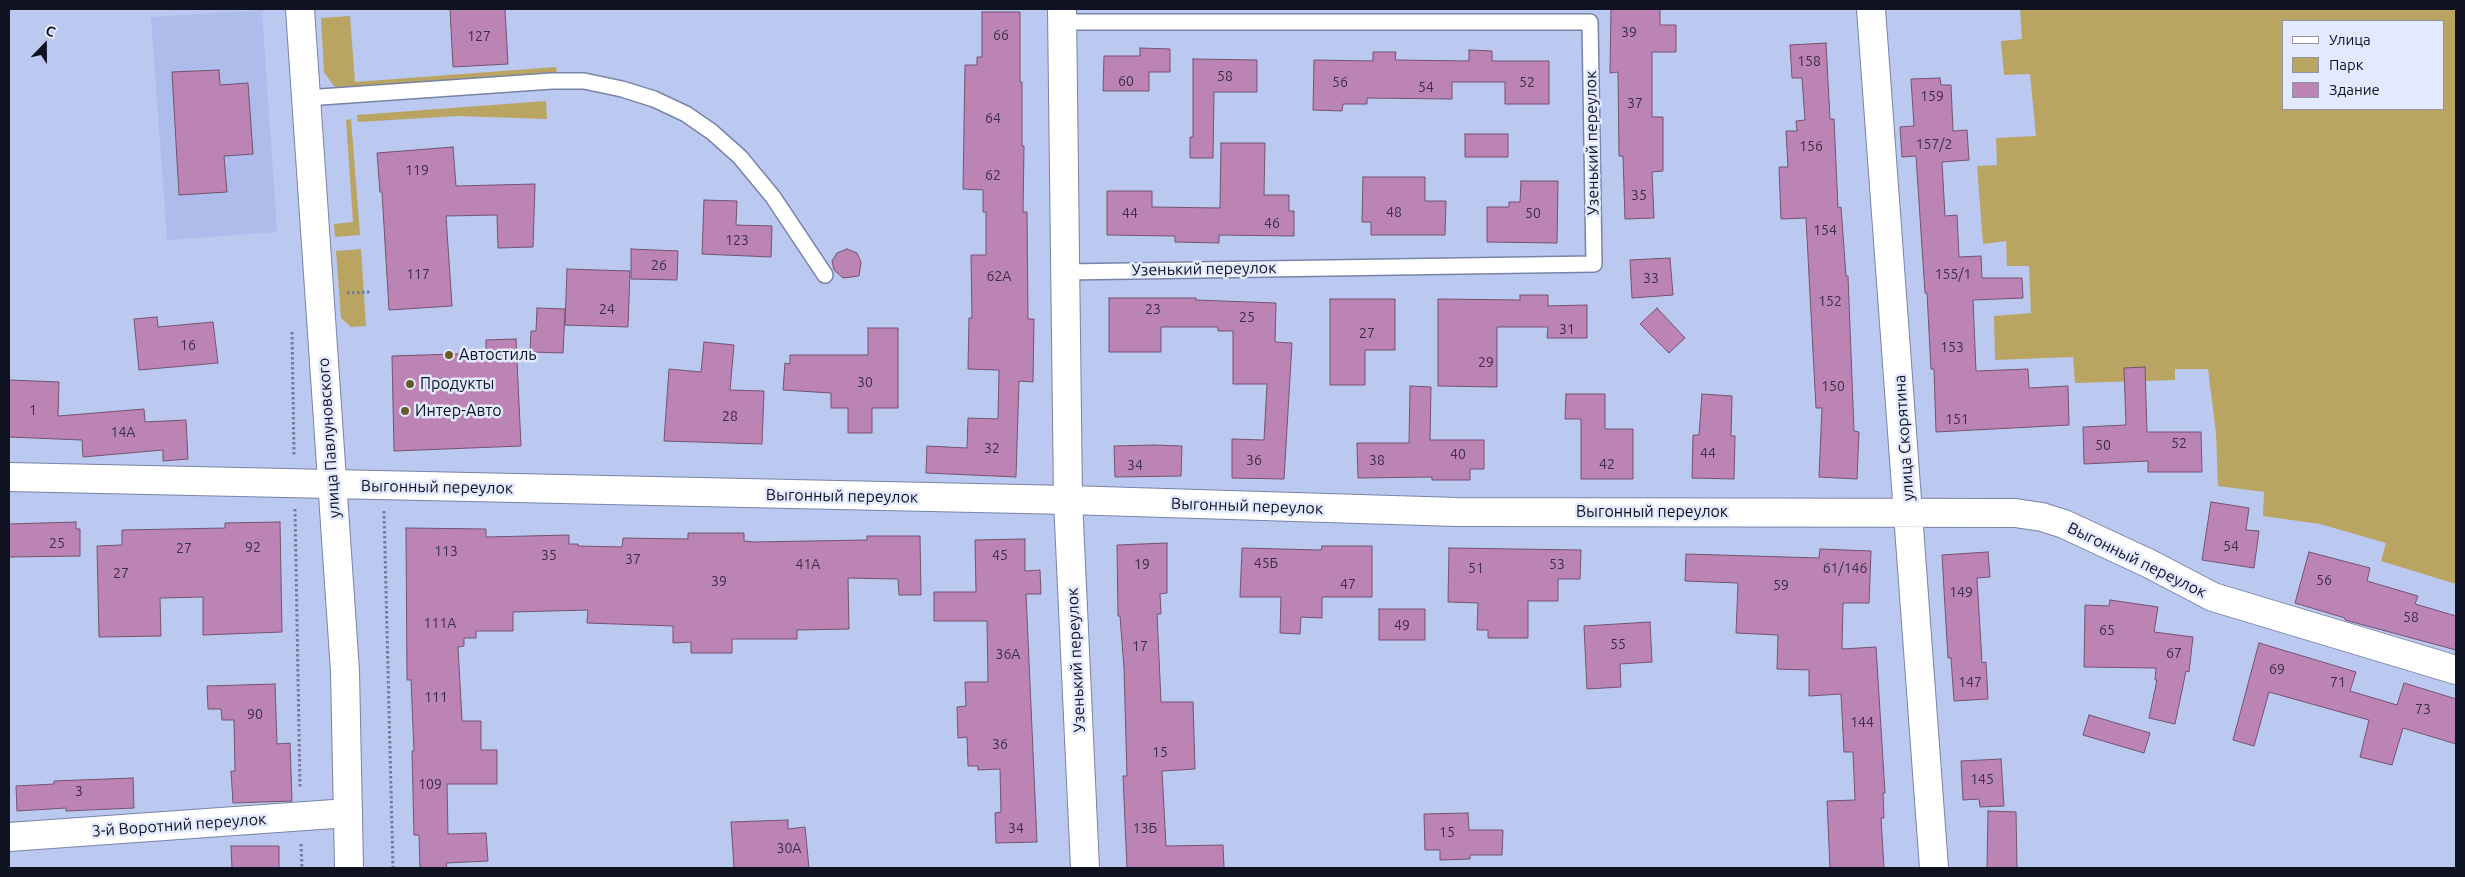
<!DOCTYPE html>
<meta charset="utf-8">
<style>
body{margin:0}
#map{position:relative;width:2465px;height:877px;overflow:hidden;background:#bbc8f0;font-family:Ubuntu,sans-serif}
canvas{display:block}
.frame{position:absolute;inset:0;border:10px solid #0f1220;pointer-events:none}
.legend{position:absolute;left:2282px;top:20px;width:162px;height:90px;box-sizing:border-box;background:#e3e9fe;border:1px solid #8e93a5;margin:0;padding:6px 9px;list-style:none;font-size:15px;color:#0f1220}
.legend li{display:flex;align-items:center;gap:10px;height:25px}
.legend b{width:25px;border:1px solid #8e93a5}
.north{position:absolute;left:20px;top:20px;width:50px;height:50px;-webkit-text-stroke:4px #e3e9fe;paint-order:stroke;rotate:22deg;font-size:14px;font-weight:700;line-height:20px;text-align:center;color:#0f1220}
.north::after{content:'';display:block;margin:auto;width:18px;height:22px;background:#0f1220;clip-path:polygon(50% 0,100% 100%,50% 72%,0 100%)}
</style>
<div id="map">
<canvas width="2465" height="877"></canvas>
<div class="frame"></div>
<ul class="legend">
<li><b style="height:6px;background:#fff"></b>Улица</li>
<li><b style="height:14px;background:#baa462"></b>Парк</li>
<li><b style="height:14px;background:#bb84b4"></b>Здание</li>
</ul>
<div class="north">С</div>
</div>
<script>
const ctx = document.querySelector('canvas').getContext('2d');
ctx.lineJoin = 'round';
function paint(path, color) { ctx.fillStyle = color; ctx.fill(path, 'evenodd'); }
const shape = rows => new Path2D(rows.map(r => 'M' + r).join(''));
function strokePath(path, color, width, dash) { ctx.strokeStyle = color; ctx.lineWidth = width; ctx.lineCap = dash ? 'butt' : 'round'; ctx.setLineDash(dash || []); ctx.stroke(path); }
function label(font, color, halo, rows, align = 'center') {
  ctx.font = font + ' Ubuntu,sans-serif'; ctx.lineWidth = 5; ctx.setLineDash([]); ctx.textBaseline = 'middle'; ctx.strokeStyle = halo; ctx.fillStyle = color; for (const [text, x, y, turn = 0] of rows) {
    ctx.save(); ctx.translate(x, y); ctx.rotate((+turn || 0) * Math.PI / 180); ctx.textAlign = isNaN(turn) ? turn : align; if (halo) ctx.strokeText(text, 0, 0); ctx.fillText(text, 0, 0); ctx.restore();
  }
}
paint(shape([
 [262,10,277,232,167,240,151,17]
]), '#adbcea');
paint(shape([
 [2020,9,2456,9,2456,584,2381,561,2386,543,2320,524,2263,516,2264,492,2218,486,2216,433,2208,369,2175,369,2175,380,2075,383,2073,357,1995,360,1994,316,2031,313,2029,266,2007,266,2006,241,1983,244,1977,166,1997,165,1996,138,2036,136,2030,74,2004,75,2001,41,2022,39],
 [2284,21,2444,21,2444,109,2284,109],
 [350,16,355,82,556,67,557,74,345,90,334,86,324,72,321,18],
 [546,101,547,119,457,116,358,122,357,115],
 [351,119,360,235,335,237,334,224,353,222,346,120],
 [361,249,366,326,351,327,341,318,336,251]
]), '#baa462');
const building = shape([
 [450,9,505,9,508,64,453,67,450,9],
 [1611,9,1660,9,1660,25,1676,25,1676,52,1652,52,1652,117,1663,117,1663,171,1652,172,1654,218,1625,219,1623,156,1619,156,1618,72,1610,73,1611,9],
 [982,12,1020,12,1020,82,1022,82,1022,146,1024,146,1023,212,1027,212,1028,319,1034,319,1033,382,1019,381,1016,477,926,473,927,446,967,448,968,418,998,419,999,370,968,369,969,318,972,318,971,255,986,255,986,212,983,212,983,190,963,189,965,65,977,65,977,57,982,57,982,12],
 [1826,43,1830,119,1834,119,1838,208,1841,207,1846,276,1848,276,1854,431,1859,432,1857,479,1819,477,1822,408,1816,408,1806,218,1781,219,1779,167,1788,167,1786,131,1797,131,1796,121,1805,120,1802,78,1792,78,1790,45,1826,43],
 [1140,48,1170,49,1170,72,1149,72,1149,91,1103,91,1104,56,1140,56,1140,48],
 [1469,50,1492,51,1492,61,1549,61,1549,104,1505,104,1505,82,1452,82,1452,99,1367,98,1367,104,1343,104,1342,111,1313,110,1314,60,1373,61,1373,52,1396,52,1395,60,1469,61,1469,50],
 [1193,59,1257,60,1257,92,1214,92,1213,158,1190,158,1190,137,1193,137,1193,59],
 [219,70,220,85,248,83,253,154,224,156,227,192,179,195,172,72,219,70],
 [1940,78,1941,85,1951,85,1953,131,1967,130,1969,160,1942,162,1945,216,1957,215,1959,257,1981,256,1982,278,2022,278,2023,298,1973,300,1976,371,2028,369,2029,388,2068,386,2069,425,1936,432,1934,369,1931,369,1927,293,1925,293,1916,156,1902,157,1900,127,1914,126,1911,79,1940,78],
 [1465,134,1508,134,1508,157,1465,157,1465,134],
 [1221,143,1265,143,1264,195,1289,195,1289,211,1294,211,1294,236,1219,235,1219,243,1175,242,1175,236,1107,235,1107,191,1152,191,1152,207,1220,208,1221,143],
 [453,147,456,186,535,184,533,247,498,248,497,215,446,216,452,306,389,310,382,192,380,192,377,153,453,147],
 [1363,177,1425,177,1425,201,1446,201,1445,235,1371,235,1371,222,1362,222,1363,177],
 [1521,181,1558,181,1557,243,1487,242,1487,207,1509,207,1509,202,1520,202,1521,181],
 [704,200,737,201,736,225,772,226,771,257,702,254,704,200],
 [631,249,678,251,677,280,631,279,631,249],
 [847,249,857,253,861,262,859,276,843,278,834,270,832,261,837,253,847,249],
 [1670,258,1673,295,1632,298,1630,260,1670,258],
 [567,269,630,271,628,327,565,325,567,269],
 [1520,295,1548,295,1548,306,1587,305,1587,338,1547,338,1548,327,1497,327,1497,387,1438,386,1438,299,1520,300,1520,295],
 [1109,298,1196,298,1196,300,1276,303,1275,342,1292,343,1284,479,1232,478,1232,439,1264,440,1267,384,1233,384,1233,331,1218,331,1218,327,1161,327,1161,352,1109,352,1109,298],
 [1330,299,1395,299,1395,350,1365,350,1365,385,1330,385,1330,299],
 [537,308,565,309,563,353,530,352,531,331,536,331,537,308],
 [1657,308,1685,338,1669,353,1640,324,1657,308],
 [157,317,158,327,213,322,218,363,139,370,134,319,157,317],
 [868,328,898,328,898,408,872,408,872,433,848,433,848,408,831,408,831,393,783,390,785,363,790,364,790,355,868,355,868,328],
 [516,339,521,446,394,451,392,356,486,353,486,340,516,339],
 [704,342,734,345,730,390,764,391,762,444,664,441,669,369,701,372,704,342],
 [2145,367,2147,432,2201,432,2202,472,2148,472,2148,461,2084,464,2083,427,2126,425,2124,368,2145,367],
 [9,380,59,382,58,416,144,409,145,422,186,420,188,459,163,461,163,450,83,457,82,440,9,437,9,380],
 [1410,386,1431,387,1430,440,1484,440,1484,469,1470,469,1470,480,1432,480,1432,477,1358,478,1357,443,1409,443,1410,386],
 [1566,394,1605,394,1605,429,1633,429,1633,479,1581,479,1581,419,1565,419,1566,394],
 [1702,394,1732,396,1731,436,1735,436,1734,479,1692,478,1693,435,1699,435,1702,394],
 [1154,445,1182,446,1181,476,1115,477,1114,446,1154,445],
 [2211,502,2249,508,2246,530,2259,531,2254,568,2202,560,2211,502],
 [76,522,76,529,80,529,80,556,9,557,9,524,76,522],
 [280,522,282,632,203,635,203,597,160,598,161,636,99,637,97,546,122,545,122,530,225,528,225,523,280,522],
 [406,528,486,529,486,537,569,535,569,544,578,544,578,546,622,547,623,538,688,539,688,533,744,533,744,541,755,542,867,540,867,536,920,536,921,595,899,595,898,579,848,578,849,629,797,630,797,639,732,639,732,653,691,653,691,642,673,643,673,626,587,623,588,610,513,612,513,631,476,631,476,638,464,638,464,646,458,647,462,721,481,721,481,750,497,750,497,784,447,784,448,834,486,833,488,861,446,863,447,868,420,868,419,835,414,835,412,751,414,751,411,680,407,680,406,528],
 [1025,539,1025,571,1040,570,1041,594,1026,594,1037,842,996,843,995,813,1001,812,1000,769,978,770,978,766,968,766,967,737,958,738,957,707,966,706,965,682,988,682,987,621,934,621,934,592,976,592,975,540,1025,539],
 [1167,543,1167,593,1160,594,1161,614,1157,614,1161,702,1193,702,1195,769,1162,771,1166,846,1223,845,1224,868,1127,868,1123,776,1127,776,1124,668,1120,616,1118,616,1117,545,1167,543],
 [1322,546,1372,546,1372,597,1322,597,1322,618,1301,617,1300,634,1280,633,1281,597,1240,597,1242,548,1321,550,1322,546],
 [1449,548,1581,550,1580,579,1558,579,1558,601,1528,601,1528,638,1488,638,1488,630,1477,630,1478,603,1448,602,1449,548],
 [1820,549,1871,551,1869,603,1843,603,1842,649,1876,647,1885,793,1883,793,1884,818,1881,818,1884,868,1830,868,1827,801,1855,800,1853,752,1844,752,1841,694,1809,696,1809,670,1777,669,1778,635,1736,633,1738,583,1685,581,1686,554,1819,558,1820,549],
 [1988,552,1990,577,1977,578,1982,663,1986,662,1988,699,1954,701,1951,658,1948,658,1947,641,1942,555,1988,552],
 [2309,552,2370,568,2367,581,2418,596,2415,604,2456,616,2456,650,2345,620,2345,618,2295,603,2309,552],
 [2110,600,2158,607,2154,632,2193,637,2189,672,2186,671,2175,724,2149,718,2157,680,2155,680,2156,668,2084,667,2085,605,2109,606,2110,600],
 [1379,609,1425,609,1425,640,1379,640,1379,609],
 [1650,622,1652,662,1620,664,1621,687,1587,689,1584,626,1650,622],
 [2259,643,2356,672,2350,691,2397,705,2404,683,2456,699,2456,744,2403,728,2392,765,2360,757,2369,720,2269,692,2254,746,2233,740,2259,643],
 [275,684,277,744,290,743,292,801,233,803,231,771,235,771,234,720,222,720,221,709,208,709,207,686,275,684],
 [2089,715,2150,733,2144,753,2083,735,2089,715],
 [2001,759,2004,806,1980,807,1979,799,1963,800,1961,761,2001,759],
 [133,778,134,808,66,811,66,808,17,811,16,786,54,784,54,781,133,778],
 [1988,811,2016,812,2017,868,1987,868,1988,811],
 [1468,813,1469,830,1503,830,1502,855,1470,855,1470,859,1440,860,1440,850,1425,850,1424,814,1468,813],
 [788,820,788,829,805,827,809,868,734,868,731,822,788,820],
 [231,846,279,846,279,868,232,868,231,846]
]);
paint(building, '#bb84b4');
strokePath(building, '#73536e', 1);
const service = shape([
 [1062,22,1590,22,1594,264,1065,272],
 [306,98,552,81,584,81,622,89,654,99,686,114,712,132,740,157,773,197,825,275]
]);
const minor = shape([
 [1062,9,1068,500,1085,868],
 [1871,9,1934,868],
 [9,477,1068,500,1457,512,2015,513,2042,517,2064,524,2150,564,2213,597,2456,670],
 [9,837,348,813]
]);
const tertiary = shape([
 [300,9,345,671,349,868]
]);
strokePath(service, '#7883a8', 18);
strokePath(minor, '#7883a8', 30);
strokePath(tertiary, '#7883a8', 30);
strokePath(shape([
 [347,293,371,292],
 [292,332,294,455],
 [295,509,300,788],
 [384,511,393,868],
 [301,844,302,868]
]), '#727b98', 3, [2.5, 2.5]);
strokePath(service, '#fff', 15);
strokePath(minor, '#fff', 28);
strokePath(tertiary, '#fff', 28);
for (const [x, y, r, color] of [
 [449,355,5,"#695926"],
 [410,384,5,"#695926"],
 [405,411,5,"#695926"]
]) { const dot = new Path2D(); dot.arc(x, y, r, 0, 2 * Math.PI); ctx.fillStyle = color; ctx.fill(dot); strokePath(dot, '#e3e9fe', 2); }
label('14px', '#3a2e45', null, [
 ["39",1629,32],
 ["66",1001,35],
 ["127",479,36],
 ["158",1809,61],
 ["58",1225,76],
 ["60",1126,81],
 ["56",1340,82],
 ["52",1527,82],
 ["54",1426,87],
 ["159",1932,96],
 ["37",1635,103],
 ["64",993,118],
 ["157/2",1934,144],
 ["156",1811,146],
 ["119",417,170],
 ["62",993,175],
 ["35",1639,195],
 ["48",1394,212],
 ["44",1130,213],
 ["50",1533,213],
 ["46",1272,223],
 ["154",1825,230],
 ["123",737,240],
 ["26",659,265],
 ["117",418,274],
 ["155/1",1953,274],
 ["62А",999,276],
 ["33",1651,278],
 ["152",1830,301],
 ["24",607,309],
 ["23",1153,309],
 ["25",1247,317],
 ["31",1567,329],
 ["27",1367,333],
 ["16",188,345],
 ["153",1952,347],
 ["29",1486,362],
 ["30",865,382],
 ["150",1833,386],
 ["1",33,410],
 ["28",730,416],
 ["151",1957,419],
 ["14А",123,432],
 ["52",2179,443],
 ["50",2103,445],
 ["32",992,448],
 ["44",1708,453],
 ["40",1458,454],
 ["36",1254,460],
 ["38",1377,460],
 ["42",1607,464],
 ["34",1135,465],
 ["25",57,543],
 ["54",2231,546],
 ["92",253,547],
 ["27",184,548],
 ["113",446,551],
 ["35",549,555],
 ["45",1000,555],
 ["37",633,559],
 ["45Б",1266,563],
 ["41А",808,564],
 ["19",1142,564],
 ["53",1557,564],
 ["51",1476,568],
 ["61/146",1845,568],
 ["27",121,573],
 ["56",2324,580],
 ["39",719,581],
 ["47",1348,584],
 ["59",1781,585],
 ["149",1961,592],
 ["58",2411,617],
 ["111А",440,623],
 ["49",1402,625],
 ["65",2107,630],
 ["55",1618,644],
 ["17",1140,646],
 ["67",2174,653],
 ["36А",1008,654],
 ["69",2277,669],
 ["147",1970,682],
 ["71",2338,682],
 ["111",436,697],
 ["73",2423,709],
 ["90",255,714],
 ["144",1862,722],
 ["36",1000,744],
 ["15",1160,752],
 ["145",1982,779],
 ["109",430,784],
 ["3",79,791],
 ["34",1016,828],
 ["13Б",1145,828],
 ["15",1447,832],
 ["30А",789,848]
]);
label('16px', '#0f1220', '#e3e9fe', [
 ["Узенький переулок",1592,143,-91],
 ["Узенький переулок",1204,269,-1],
 ["улица Павлуновского",329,438,-94],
 ["улица Скорятина",1904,438,-94],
 ["Выгонный переулок",437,487,1],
 ["Выгонный переулок",842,496,1],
 ["Выгонный переулок",1247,506,2],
 ["Выгонный переулок",1652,512],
 ["Выгонный переулок",2137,560,26],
 ["Узенький переулок",1076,660,-93],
 ["3-й Воротний переулок",179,825,-4]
]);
label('16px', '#0f1220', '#e3e9fe', [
 ["Автостиль",459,355],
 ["Продукты",420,384],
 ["Интер-Авто",415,411]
], 'left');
</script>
